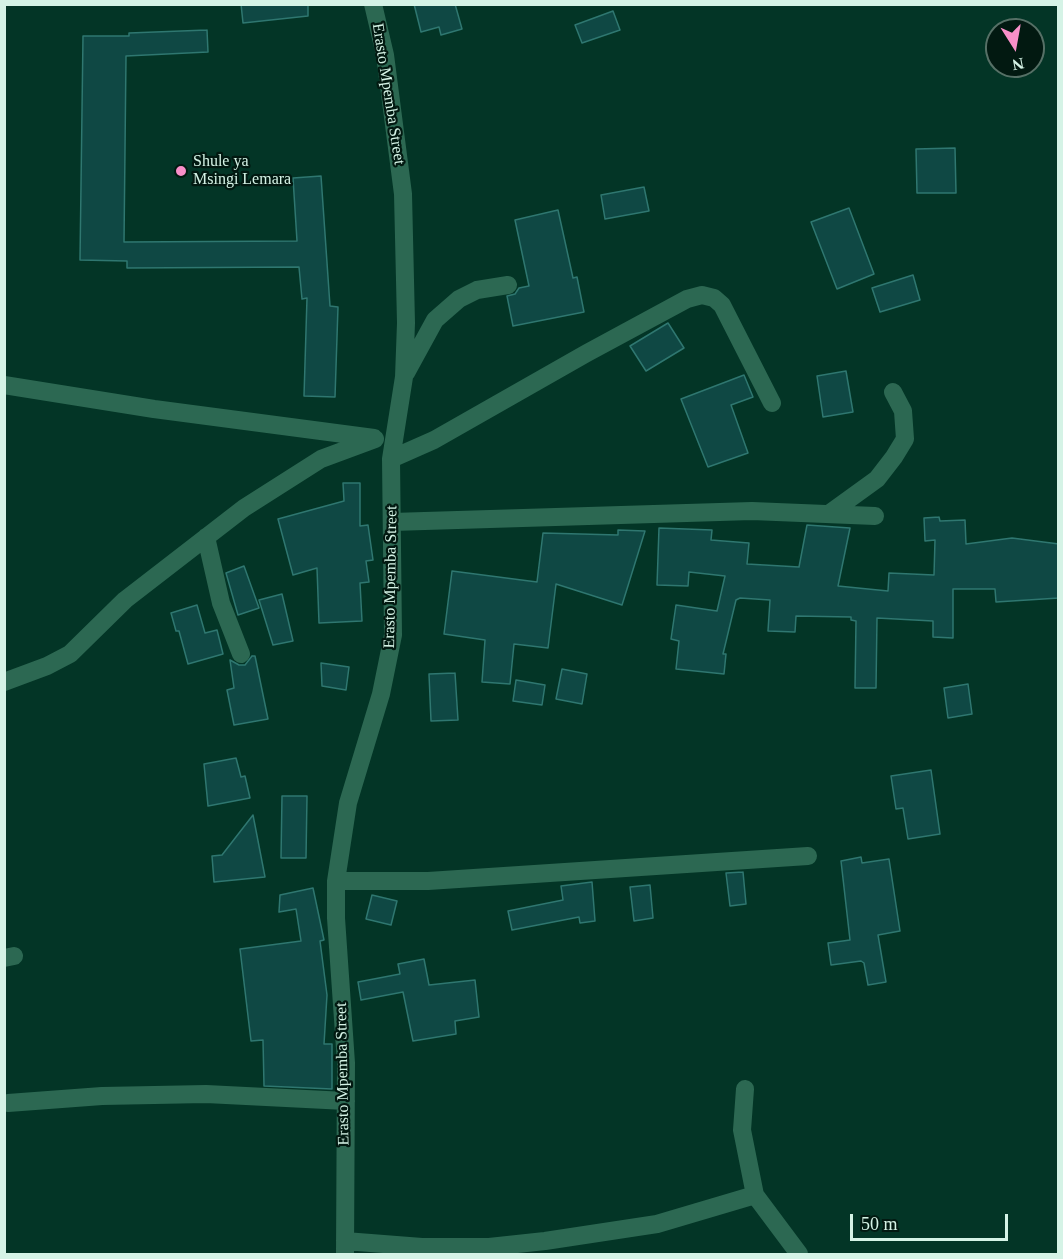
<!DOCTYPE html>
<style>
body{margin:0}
#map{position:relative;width:1063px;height:1259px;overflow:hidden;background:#033526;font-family:"Times New Roman",serif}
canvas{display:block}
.frame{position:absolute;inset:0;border:6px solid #d5f3e6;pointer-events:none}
.north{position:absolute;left:985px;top:18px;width:60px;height:60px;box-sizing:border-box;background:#021911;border:2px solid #567066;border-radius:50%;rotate:169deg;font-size:16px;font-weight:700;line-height:24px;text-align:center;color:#d5f3e6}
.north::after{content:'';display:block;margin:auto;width:21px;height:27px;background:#f98fc9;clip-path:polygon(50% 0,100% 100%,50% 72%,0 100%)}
.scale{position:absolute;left:850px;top:1214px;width:158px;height:27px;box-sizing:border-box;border:3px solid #d5f3e6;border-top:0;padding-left:8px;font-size:18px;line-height:21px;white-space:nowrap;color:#d5f3e6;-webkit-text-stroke:4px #021911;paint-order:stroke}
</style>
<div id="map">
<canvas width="1063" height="1259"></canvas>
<div class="frame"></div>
<div class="north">N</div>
<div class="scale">50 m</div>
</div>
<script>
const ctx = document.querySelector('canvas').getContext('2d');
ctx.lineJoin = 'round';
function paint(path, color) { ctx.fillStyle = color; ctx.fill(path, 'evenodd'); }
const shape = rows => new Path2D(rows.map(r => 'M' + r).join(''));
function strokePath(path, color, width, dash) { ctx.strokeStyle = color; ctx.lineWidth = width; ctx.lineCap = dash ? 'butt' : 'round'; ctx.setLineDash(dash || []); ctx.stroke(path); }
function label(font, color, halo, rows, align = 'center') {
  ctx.font = font + ' "Times New Roman",serif'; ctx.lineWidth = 4.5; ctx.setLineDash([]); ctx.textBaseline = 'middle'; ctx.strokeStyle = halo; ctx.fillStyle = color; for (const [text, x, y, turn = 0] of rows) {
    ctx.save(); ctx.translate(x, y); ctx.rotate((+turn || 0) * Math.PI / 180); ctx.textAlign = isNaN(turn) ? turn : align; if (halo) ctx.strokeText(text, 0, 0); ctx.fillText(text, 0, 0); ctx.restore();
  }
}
const building = shape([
 [241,4,308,4,308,16,243,23,241,4],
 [414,4,455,4,462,29,441,35,439,27,421,32,414,4],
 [613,11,620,30,582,43,575,25,613,11],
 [207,30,208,52,126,56,124,242,297,241,293,178,321,176,330,306,338,307,335,397,304,396,307,298,302,299,299,267,127,268,127,261,80,260,83,36,129,36,129,33,207,30],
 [955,148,956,193,917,193,916,149,955,148],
 [644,187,649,211,605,219,601,195,644,187],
 [849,208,874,274,837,289,811,222,849,208],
 [558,210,573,278,577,277,584,312,513,326,507,296,515,294,519,288,529,286,515,220,558,210],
 [913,275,920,300,880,312,872,288,913,275],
 [668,323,684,348,646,371,630,346,668,323],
 [846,371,853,412,823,417,817,376,846,371],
 [744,375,753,397,731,405,748,453,708,467,681,399,744,375],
 [343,483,360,483,360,526,368,525,373,560,366,561,369,582,360,583,362,621,319,623,317,568,293,575,278,519,344,501,343,483],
 [939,517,940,521,965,520,966,544,1012,538,1059,544,1059,598,996,602,995,589,953,589,953,638,933,637,933,621,877,618,876,688,855,688,856,621,851,620,851,617,796,616,795,632,768,631,770,600,740,598,736,600,723,654,726,654,724,674,676,669,679,641,671,639,676,605,717,611,725,576,689,572,688,586,657,585,659,528,712,530,711,540,749,543,747,564,799,567,807,525,850,528,838,586,888,591,889,573,934,575,935,540,925,541,924,518,939,517],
 [618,530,645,531,622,605,556,584,548,648,514,644,510,684,482,682,485,640,444,634,452,571,537,582,543,533,618,535,618,530],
 [244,566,259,608,238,615,226,573,244,566],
 [282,594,293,641,273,645,259,600,282,594],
 [197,605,205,633,217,630,223,654,188,664,179,631,176,631,171,613,197,605],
 [252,656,255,656,268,719,234,725,227,690,234,688,230,660,239,665,245,665,252,656],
 [321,663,349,667,346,690,322,686,321,663],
 [562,669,587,674,582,704,556,699,562,669],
 [455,673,458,720,431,721,429,674,455,673],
 [516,680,545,685,542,705,513,701,516,680],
 [968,684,972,714,948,718,944,688,968,684],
 [236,758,241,777,245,776,250,798,208,806,204,764,236,758],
 [931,770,940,834,908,839,903,808,896,809,891,776,931,770],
 [282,796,307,796,306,858,281,858,282,796],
 [253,815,265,877,214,882,212,856,222,855,253,815],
 [861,857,862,863,889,859,900,931,878,935,886,982,868,985,864,963,861,961,831,965,828,943,850,940,841,861,861,857],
 [743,872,746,904,730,906,726,873,743,872],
 [592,882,595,921,580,923,579,917,512,930,508,911,563,900,561,886,592,882],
 [650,885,653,918,634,921,630,887,650,885],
 [313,888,324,940,320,941,327,995,324,1044,332,1044,332,1089,264,1086,263,1040,251,1041,240,949,301,941,296,909,279,912,280,895,313,888],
 [372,895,397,901,391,925,366,919,372,895],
 [424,959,429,985,475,980,479,1017,455,1021,456,1034,413,1041,403,992,361,1000,358,982,400,974,398,964,424,959]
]);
paint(building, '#0f4844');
strokePath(building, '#2f7770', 1.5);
strokePath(shape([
 [406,373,435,320,459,299,477,290,508,285],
 [4,385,154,409,374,438],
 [391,459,434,440,587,353,687,299,702,295,714,298,722,305,772,403],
 [830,513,877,479,894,457,905,439,903,411,893,392],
 [392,522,752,511,875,516],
 [206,537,221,603,241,654],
 [4,682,47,666,70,654,125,600,244,508,321,459,375,439],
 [336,881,428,881,808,856],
 [4,958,14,956],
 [745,1089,742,1130,755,1195,799,1254],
 [8,1103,102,1096,206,1094,346,1101],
 [345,1241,422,1247,489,1247,545,1241,657,1224,755,1195],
 [345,1254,346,1063,336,918,336,881,348,803,381,694,393,635,391,459,404,377,406,323,403,194,385,55,373,4]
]), '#2c6852', 18);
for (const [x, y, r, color] of [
 [181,171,6,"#f98fc9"]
]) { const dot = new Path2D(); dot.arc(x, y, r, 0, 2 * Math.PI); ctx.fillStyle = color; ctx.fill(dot); strokePath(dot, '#021911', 2); }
label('16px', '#d5f3e6', '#021911', [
 ["Erasto Mpemba Street",388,94,81],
 ["Erasto Mpemba Street",391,577,-89],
 ["Erasto Mpemba Street",343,1074,-91]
]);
label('16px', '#d5f3e6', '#021911', [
 ["Shule ya",193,162],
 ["Msingi Lemara",193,180]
], 'left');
</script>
